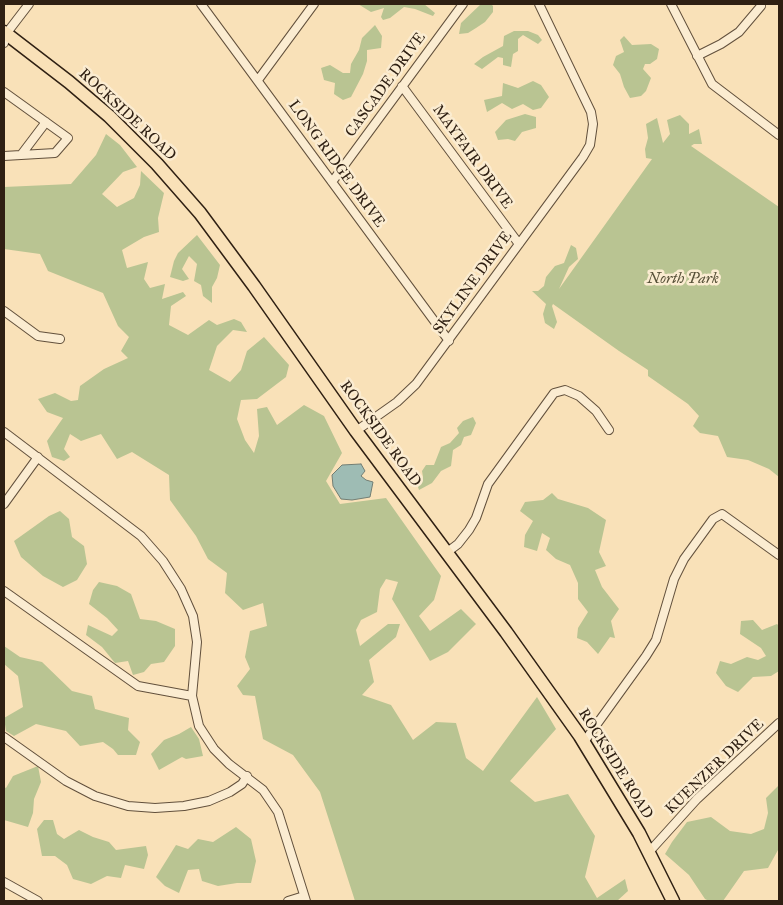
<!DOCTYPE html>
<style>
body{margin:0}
#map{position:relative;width:783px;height:905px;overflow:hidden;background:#f9e1b8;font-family:"IM FELL Great Primer",serif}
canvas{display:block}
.frame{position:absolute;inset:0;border:5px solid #2f2013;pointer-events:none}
</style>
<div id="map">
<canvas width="783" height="905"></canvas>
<div class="frame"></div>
</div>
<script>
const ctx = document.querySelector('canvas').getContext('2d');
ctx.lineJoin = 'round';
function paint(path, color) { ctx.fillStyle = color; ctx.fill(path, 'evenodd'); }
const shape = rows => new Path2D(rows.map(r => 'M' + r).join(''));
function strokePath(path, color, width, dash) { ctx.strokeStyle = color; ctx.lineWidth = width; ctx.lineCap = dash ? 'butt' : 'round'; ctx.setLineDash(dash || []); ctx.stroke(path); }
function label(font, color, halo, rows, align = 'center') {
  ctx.font = font + ' "IM FELL Great Primer",serif'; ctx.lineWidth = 5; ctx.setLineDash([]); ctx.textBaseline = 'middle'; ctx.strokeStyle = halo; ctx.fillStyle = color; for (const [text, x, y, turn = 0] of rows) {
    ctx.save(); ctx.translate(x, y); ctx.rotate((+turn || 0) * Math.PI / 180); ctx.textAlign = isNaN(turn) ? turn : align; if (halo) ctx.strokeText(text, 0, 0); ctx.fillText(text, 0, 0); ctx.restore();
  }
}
paint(shape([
 [358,4,424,4,435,13,433,16,415,9,404,7,390,18,383,20,381,17,384,8,371,12],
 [481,4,491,4,493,6,493,12,485,22,476,28,468,33,459,34,461,23],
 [375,25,382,36,381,48,367,50,367,61,363,74,351,97,343,100,334,94,335,83,324,80,321,68,330,65,343,73,350,73,351,64,359,50,362,38],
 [514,31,528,31,538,35,542,40,538,44,523,35,518,39,518,51,513,54,511,67,503,65,503,58,498,57,482,69,474,64,483,57,503,46,504,36],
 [624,36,632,45,651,44,659,49,657,59,650,64,645,64,643,69,651,78,646,91,641,96,630,98,624,87,620,74,613,65,616,56,624,52,620,40],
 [533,81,541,85,549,97,541,108,533,110,523,104,512,109,502,103,487,112,484,100,502,96,503,83,518,88],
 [525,114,536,117,536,128,522,132,515,141,508,139,498,140,495,132,506,120],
 [680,115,689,124,689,134,699,129,702,144,694,144,691,146,779,207,779,477,769,469,748,460,727,457,718,436,700,433,693,426,699,416,688,404,648,376,648,370,619,351,553,304,552,306,557,322,554,329,545,323,543,314,546,304,532,291,538,291,544,286,546,277,555,266,564,263,571,245,576,248,578,259,569,267,559,289,652,159,646,158,645,149,648,138,646,124,657,118,663,143,670,134,667,120],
 [106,134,120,145,137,167,123,172,102,194,117,207,134,198,140,185,141,171,164,193,158,218,159,232,144,237,122,250,127,268,148,262,144,279,150,288,165,284,162,299,183,292,186,296,171,306,169,325,188,335,209,320,217,325,234,319,241,322,247,332,233,330,217,346,209,370,230,382,241,370,247,351,264,337,289,365,286,377,257,399,241,400,237,419,245,440,254,453,259,436,257,409,267,407,277,425,304,405,324,416,342,453,326,481,340,504,386,498,441,576,434,600,419,616,430,631,461,609,476,624,448,652,430,661,392,599,398,582,386,579,380,589,377,612,361,620,356,630,360,646,388,624,400,624,396,637,369,660,374,682,362,695,391,705,413,740,436,722,456,723,466,758,483,771,537,697,556,729,510,781,535,802,568,794,595,836,585,877,597,898,625,879,628,891,617,901,355,901,320,792,293,755,263,739,255,696,243,695,237,686,250,669,245,657,250,631,267,626,263,603,243,610,225,593,227,573,208,559,196,536,170,500,169,475,132,452,117,459,101,434,81,441,70,434,64,449,70,457,64,461,52,457,47,441,63,418,47,412,38,399,55,393,71,401,78,400,80,386,104,369,128,358,121,351,129,337,118,326,103,293,48,271,40,254,4,249,4,187,71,184,96,155],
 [197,235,220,265,217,278,212,287,212,303,203,296,201,285,194,281,197,264,189,256,182,269,189,279,183,281,170,277,174,261,178,253],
 [473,417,476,423,471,435,464,437,461,445,453,450,451,466,441,471,432,483,419,490,418,487,423,477,422,471,426,465,434,465,441,447,450,443,459,433,457,428,463,421],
 [552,493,558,499,588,508,606,520,599,552,606,566,595,570,602,587,619,609,611,621,615,638,610,637,598,654,587,642,577,638,578,628,588,612,578,599,578,583,570,565,556,559,546,550,550,538,542,533,537,551,524,547,525,535,533,521,520,511,525,502,543,500],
 [60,511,69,519,72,537,84,546,87,564,77,580,63,587,43,576,21,557,14,541,49,516],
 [99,582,117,586,131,594,140,619,156,621,175,629,175,646,164,662,151,664,144,672,133,675,128,661,115,663,102,647,86,635,88,625,112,636,118,630,107,618,89,604,93,590],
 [753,620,762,630,777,624,779,626,779,671,771,676,753,677,738,692,726,686,716,673,720,661,731,664,747,657,758,660,766,656,761,648,740,634,741,621],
 [4,646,20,657,42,662,72,691,92,696,95,709,129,718,128,730,140,742,136,755,118,755,113,749,103,742,80,746,66,731,36,724,14,736,6,731,4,718,23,707,18,676,4,664],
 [191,727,199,739,203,756,186,759,182,757,159,770,151,754,164,740,179,734],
 [38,766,41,782,34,799,33,813,28,827,4,820,4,787,6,788,13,776],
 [779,785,778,850,768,868,744,871,723,901,709,901,705,899,689,875,665,854,672,842,687,822,711,817,730,831,751,834,764,829,768,813,766,798],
 [44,820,53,820,57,834,64,839,79,830,93,837,109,842,116,850,146,846,148,855,144,869,125,865,121,878,107,876,91,884,73,879,67,865,55,856,42,856,37,829],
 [236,827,251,839,256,861,251,883,237,883,218,886,202,881,199,869,188,870,179,893,165,886,156,877,176,845,188,849,198,839,213,842]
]), '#b9c492');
const water = shape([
 [361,464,365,471,361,476,366,480,373,482,370,497,352,500,341,499,333,486,332,475,342,465,361,464]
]);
paint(water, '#9ebcb4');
strokePath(water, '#727e74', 1);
const street = shape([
 [201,4,449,341],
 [671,4,712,84,779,135],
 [4,43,6,34,29,4],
 [697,56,721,44,739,32,761,6],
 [258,80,314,4],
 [402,86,519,244],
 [4,92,68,138,55,153,21,155],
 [4,156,21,155,46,122],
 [332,182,463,4],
 [4,311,38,336,60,339],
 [356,431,397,402,416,384,583,157,590,145,593,124,591,112,539,4],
 [4,432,141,536,163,561,181,589,193,616,197,642,192,696,199,726,214,749,229,764,263,790,278,812,306,901],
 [4,504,38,457],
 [446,553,458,544,469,530,476,518,488,484,554,393,565,390,579,396,596,411,609,430],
 [4,591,138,686,192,696],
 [4,737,66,781,95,796,128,806,155,808,184,806,209,801,230,792,242,784,247,776],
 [584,742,646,656,656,640,674,579,684,559,713,519,722,514,779,555],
 [649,852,697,799,779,723],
 [4,882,38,901],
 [288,901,304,896]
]);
const primary = shape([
 [4,32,69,82,109,116,157,164,200,213,254,286,356,431,506,632,580,736,639,833,673,901]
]);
strokePath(street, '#62503c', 10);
strokePath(primary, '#2f2013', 15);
strokePath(street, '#fbecd1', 8);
strokePath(primary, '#f9e1b8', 12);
label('15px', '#2f2013', '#fbecd1', [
 ["CASCADE DRIVE",386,85,-54],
 ["ROCKSIDE ROAD",127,115,43],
 ["MAYFAIR DRIVE",472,157,54],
 ["LONG RIDGE DRIVE",336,164,54],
 ["SKYLINE DRIVE",473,283,-54],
 ["ROCKSIDE ROAD",380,434,54],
 ["ROCKSIDE ROAD",615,764,58],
 ["KUENZER DRIVE",715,767,-44]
]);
label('italic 15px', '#585139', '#fbecd1', [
 ["North Park",683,279]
]);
</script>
